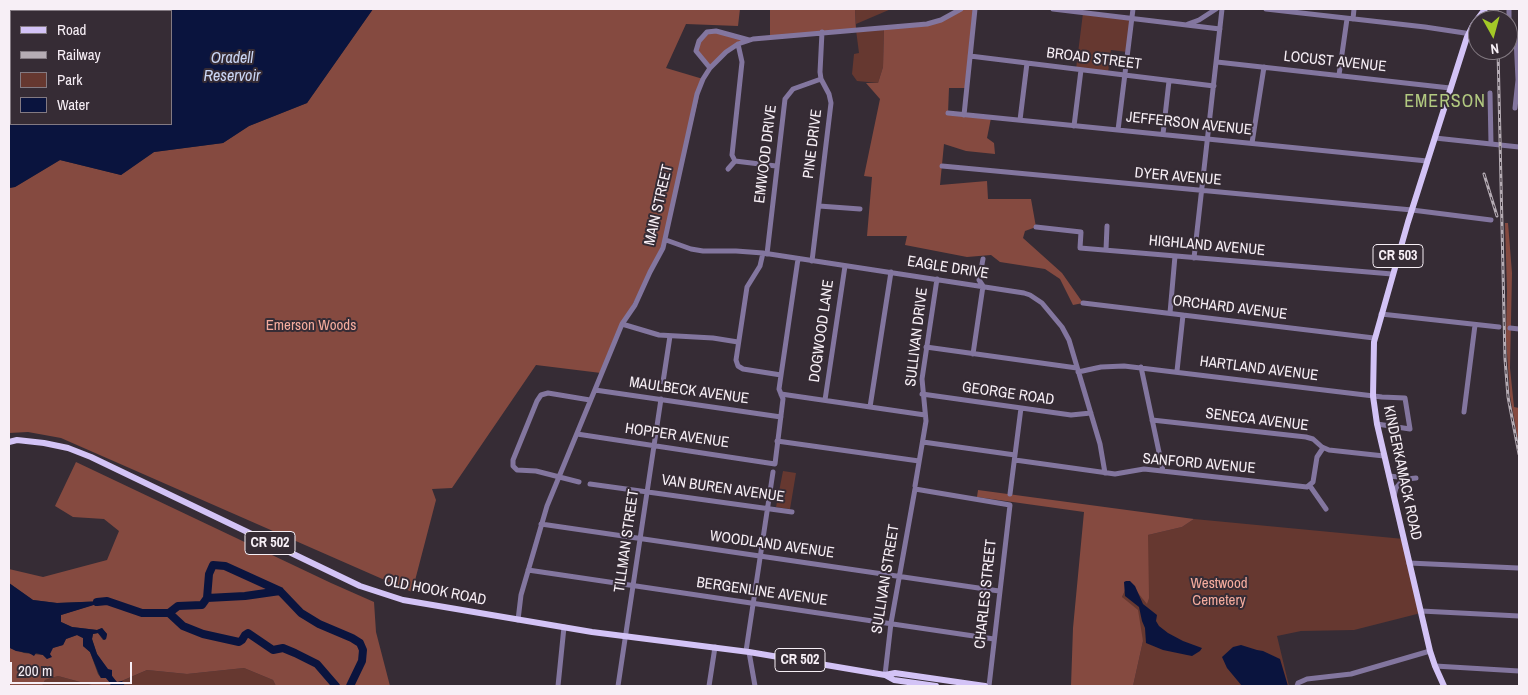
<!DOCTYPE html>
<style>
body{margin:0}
#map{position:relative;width:1528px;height:695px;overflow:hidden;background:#362c35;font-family:"Archivo Narrow",sans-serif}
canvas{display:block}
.frame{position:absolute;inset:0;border:10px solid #f7eff6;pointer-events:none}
.legend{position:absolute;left:10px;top:10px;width:162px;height:115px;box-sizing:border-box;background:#362c35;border:1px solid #837a82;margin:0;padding:6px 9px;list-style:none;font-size:15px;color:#f7eff6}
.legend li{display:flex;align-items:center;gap:10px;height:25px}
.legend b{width:25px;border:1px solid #837a82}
.north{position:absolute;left:1468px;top:10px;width:50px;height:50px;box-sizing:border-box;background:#362c35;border:1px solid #837a82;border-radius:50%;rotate:173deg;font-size:14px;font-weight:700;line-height:20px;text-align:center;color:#f7eff6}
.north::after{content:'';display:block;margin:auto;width:18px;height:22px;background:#a3c927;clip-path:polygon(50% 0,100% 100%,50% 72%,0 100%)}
.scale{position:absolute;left:10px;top:662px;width:122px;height:22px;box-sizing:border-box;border:2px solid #f7eff6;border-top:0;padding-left:6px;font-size:15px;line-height:18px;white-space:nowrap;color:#f7eff6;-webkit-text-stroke:4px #362c35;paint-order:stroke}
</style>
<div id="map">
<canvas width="1528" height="695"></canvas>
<div class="frame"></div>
<ul class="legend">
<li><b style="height:6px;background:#d3c3f6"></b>Road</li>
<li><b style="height:6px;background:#b5acb4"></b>Railway</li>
<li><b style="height:14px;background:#663830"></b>Park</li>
<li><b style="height:14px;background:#0a143e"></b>Water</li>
</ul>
<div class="north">N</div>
<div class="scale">200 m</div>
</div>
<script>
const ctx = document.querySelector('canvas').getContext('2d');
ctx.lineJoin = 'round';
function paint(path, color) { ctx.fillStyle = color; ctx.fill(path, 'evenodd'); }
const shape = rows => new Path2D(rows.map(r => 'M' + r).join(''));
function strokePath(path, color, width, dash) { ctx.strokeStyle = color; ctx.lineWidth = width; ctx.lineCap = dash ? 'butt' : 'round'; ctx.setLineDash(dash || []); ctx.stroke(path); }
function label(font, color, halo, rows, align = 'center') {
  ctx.font = font + ' "Archivo Narrow",sans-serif'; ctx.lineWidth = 4; ctx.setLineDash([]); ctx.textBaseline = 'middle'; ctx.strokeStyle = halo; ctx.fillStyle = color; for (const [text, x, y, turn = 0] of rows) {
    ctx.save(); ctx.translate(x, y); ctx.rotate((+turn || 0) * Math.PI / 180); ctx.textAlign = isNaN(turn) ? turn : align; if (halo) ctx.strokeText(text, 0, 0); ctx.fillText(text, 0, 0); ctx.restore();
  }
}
paint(shape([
 [855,9,891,9,856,24],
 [1083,13,1131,19,1127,52,1111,50,1108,73,1076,69],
 [884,28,883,67,878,83,857,81,852,74,854,54,859,53,856,30],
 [783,471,796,473,790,509,776,507],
 [1194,519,1404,539,1421,611,1417,614,1354,630,1301,631,1277,636,1289,686,1133,686,1143,641,1122,597,1129,581,1147,603,1148,535,1182,527],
 [244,668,273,680,276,686,125,686,122,681,147,670,187,674],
 [58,676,95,686,42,686,45,680]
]), '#663830');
paint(shape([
 [373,9,740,9,738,26,686,24,666,68,703,79,663,248,622,324,601,373,536,365,452,488,432,489,436,500,412,592,61,438,28,432,9,433,9,188,15,187,60,160,121,175,154,152,223,143,249,126,307,103],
 [770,9,855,9,856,30,770,36],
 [961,9,975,9,967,88,949,88,948,113,991,118,987,138,994,143,995,154,966,151,944,144,940,185,987,181,988,199,1031,199,1036,227,1025,231,1023,238,1062,273,1083,303,1073,305,1060,279,1045,269,1000,262,991,255,967,257,905,245,907,236,867,236,872,177,864,176,880,99,866,83,878,83,883,67,884,28,927,24],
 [711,31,750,40,738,44,710,68,696,51,699,41],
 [1505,223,1508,223,1512,273,1510,368,1514,407,1519,408,1519,445,1510,396,1506,339,1507,291],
 [76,462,331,583,374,602,376,632,390,686,276,686,273,680,244,668,187,674,147,670,117,683,97,654,92,639,93,634,98,633,103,640,106,639,107,634,102,628,97,630,72,627,61,622,61,615,105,601,57,603,33,600,9,583,9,569,43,577,107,560,119,531,104,519,73,517,55,506],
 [978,490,1194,519,1182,527,1148,535,1149,598,1147,604,1129,582,1122,597,1138,610,1143,641,1133,686,1071,686,1073,628,1084,512,977,497],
 [77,635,83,638,83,646,90,652,98,674,101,678,106,678,111,684,109,686,95,686,58,676,45,680,42,686,9,686,9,645,10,648,24,653,43,655,47,659,52,648,63,645,66,639]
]), '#854a40');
paint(shape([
 [9,9,373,9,307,103,249,126,223,143,154,152,121,175,60,160,15,187,9,188],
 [11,11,171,11,171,124,11,124],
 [1126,581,1130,581,1135,586,1143,604,1157,615,1156,621,1159,626,1168,633,1183,641,1202,648,1200,651,1192,656,1187,655,1163,650,1146,643,1145,628,1142,621,1139,607,1125,596,1124,582],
 [9,583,33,600,57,603,107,601,61,615,61,622,72,627,97,630,102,628,107,634,106,639,104,640,98,633,93,634,92,639,97,654,108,669,112,670,112,676,117,682,122,681,125,686,109,686,111,684,106,678,101,678,99,674,90,652,83,646,83,638,77,635,66,639,63,645,53,648,50,654,52,657,47,659,43,655,36,653,34,656,29,653,16,651,10,648,9,645],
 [1241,645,1257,650,1263,651,1280,659,1288,686,1242,686,1227,668,1222,657,1233,647]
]), '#0a143e');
strokePath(shape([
 [207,598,245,596,280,591],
 [97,602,107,601,142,613,169,613,178,606,202,605,207,598,209,574,213,565,225,566,280,591,301,613,319,624,352,638,360,643,363,650,362,661,350,686],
 [169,613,183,626,203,634,239,642,242,640,245,635,248,633,273,650,283,648,295,653,317,664,336,686]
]), '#0a143e', 8);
strokePath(shape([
 [1053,9,1220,29],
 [1266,9,1425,27,1478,35],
 [1509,9,1509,36],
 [1353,19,1354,9],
 [1188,24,1199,20,1216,9],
 [970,56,1214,86],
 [1217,62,1450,88],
 [710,68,696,51,699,41,707,32,716,31,749,40],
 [1339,75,1347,19],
 [1490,93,1491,144],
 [1515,108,1518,80,1516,37],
 [948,113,1427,161],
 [964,115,975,9],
 [1020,120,1027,63],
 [1074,126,1081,70],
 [1118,130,1133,9],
 [1163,134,1169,81],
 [1435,138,1519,147],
 [1252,143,1264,67],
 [735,161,732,155,742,62,738,44],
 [735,161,776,166],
 [942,166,1412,210,1491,220],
 [728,169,735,161],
 [819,206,860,209],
 [1036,227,1081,232,1080,248,1392,274],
 [666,240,691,249,703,251,736,251,763,253,1024,293,1030,295,1042,303,1062,327,1069,340,1100,444,1105,473],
 [1106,250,1107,226],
 [763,253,760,266,747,287,736,360,738,366,743,369,781,375],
 [767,254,785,99,793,89,821,79],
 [1194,258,1222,9],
 [812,261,831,103,829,94,821,79,820,72,822,32],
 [1083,303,1374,338],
 [1170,313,1175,256],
 [1381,314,1499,327],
 [622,324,659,335,713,338,738,342],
 [1510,328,1519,329],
 [926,347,1077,368],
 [973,354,983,286,979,280,983,259],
 [1141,367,1163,471],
 [1177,371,1183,315],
 [1078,372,1101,367,1124,366,1382,397,1405,398,1410,429,1377,424],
 [663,382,670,336],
 [595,390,781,417],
 [781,394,925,415],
 [922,394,1071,415,1091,413],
 [825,400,845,266],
 [870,407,891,272],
 [1464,412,1475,325],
 [1152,420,1306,437,1313,439,1322,447,1329,450,1384,456],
 [577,434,775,464,783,399,779,389,798,259],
 [777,441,919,461],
 [923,442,1015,455],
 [1015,460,1115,474,1144,469,1307,487,1313,482,1317,457,1323,448],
 [1389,476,1408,478],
 [579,482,536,471,517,470,513,466,513,460,537,401,541,395,548,393,590,400],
 [590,484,792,512],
 [915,486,926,421,922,379,937,279],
 [1310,486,1326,509],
 [1010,494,1021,408],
 [1394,496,1396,488,1401,482,1407,479,1416,478],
 [541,524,999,591],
 [1409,563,1518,568],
 [528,570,994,639],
 [1421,611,1519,616],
 [518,620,521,595,547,506,622,324,635,305,650,272,663,248,697,94,703,79,710,68,726,52,738,44,753,39,927,24,941,20,961,9],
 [746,651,773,472],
 [749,652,755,686],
 [1435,666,1519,671],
 [885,675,891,623,915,489,1010,505,989,686],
 [558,686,564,627],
 [618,686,661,399],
 [709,686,715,647],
 [1297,686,1298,683,1307,679,1351,674,1430,651]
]), '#83769f', 5);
strokePath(shape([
 [9,442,17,440,44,443,68,448,91,457,360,586,403,600,592,632,749,652,885,675,895,673,985,686],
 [885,675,894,680,936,686],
 [1444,686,1435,666,1430,651,1377,424,1373,396,1374,342,1408,222,1467,37,1473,25,1485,9]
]), '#d3c3f6', 6);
const rail = shape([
 [1497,9,1497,20],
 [1498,50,1505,359,1508,397,1519,454],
 [1484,174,1497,216]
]);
strokePath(rail, '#b5acb4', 3);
strokePath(rail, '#362c35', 1, [4]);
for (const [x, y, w] of [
 [1398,256,50],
 [270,543,50],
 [800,660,50]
]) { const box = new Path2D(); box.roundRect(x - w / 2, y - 11.5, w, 23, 4); ctx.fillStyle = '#362c35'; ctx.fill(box); strokePath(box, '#f7eff6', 1); }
label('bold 14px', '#f7eff6', null, [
 ["CR 503",1398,256],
 ["CR 502",270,543],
 ["CR 502",800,660]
]);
label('15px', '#f7eff6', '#362c35', [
 ["BROAD STREET",1094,59,7],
 ["LOCUST AVENUE",1335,62,6],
 ["JEFFERSON AVENUE",1189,124,6],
 ["PINE DRIVE",813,144,-83],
 ["EMWOOD DRIVE",766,154,-83],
 ["DYER AVENUE",1178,177,5],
 ["MAIN STREET",659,205,-77],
 ["HIGHLAND AVENUE",1207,246,5],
 ["EAGLE DRIVE",948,268,9],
 ["ORCHARD AVENUE",1230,308,7],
 ["DOGWOOD LANE",822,331,-82],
 ["SULLIVAN DRIVE",917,337,-83],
 ["HARTLAND AVENUE",1259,369,7],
 ["MAULBECK AVENUE",689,391,8],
 ["GEORGE ROAD",1008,394,8],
 ["SENECA AVENUE",1257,420,7],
 ["HOPPER AVENUE",677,436,8],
 ["SANFORD AVENUE",1199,464,5],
 ["KINDERKAMACK ROAD",1402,473,78],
 ["VAN BUREN AVENUE",723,489,8],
 ["TILLMAN STREET",627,541,-82],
 ["WOODLAND AVENUE",772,545,8],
 ["SULLIVAN STREET",886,579,-81],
 ["OLD HOOK ROAD",435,591,11],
 ["BERGENLINE AVENUE",762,592,8],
 ["CHARLES STREET",986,594,-84]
]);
label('15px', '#f5ac9e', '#362c35', [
 ["Emerson Woods",311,326],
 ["Westwood",1219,584],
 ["Cemetery",1219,601]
]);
label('italic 16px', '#cbd7f6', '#362c35', [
 ["Oradell",232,59],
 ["Reservoir",232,77]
]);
ctx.letterSpacing = '1px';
label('18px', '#b2c980', '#362c35', [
 ["EMERSON",1445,102]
]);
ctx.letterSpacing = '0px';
</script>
